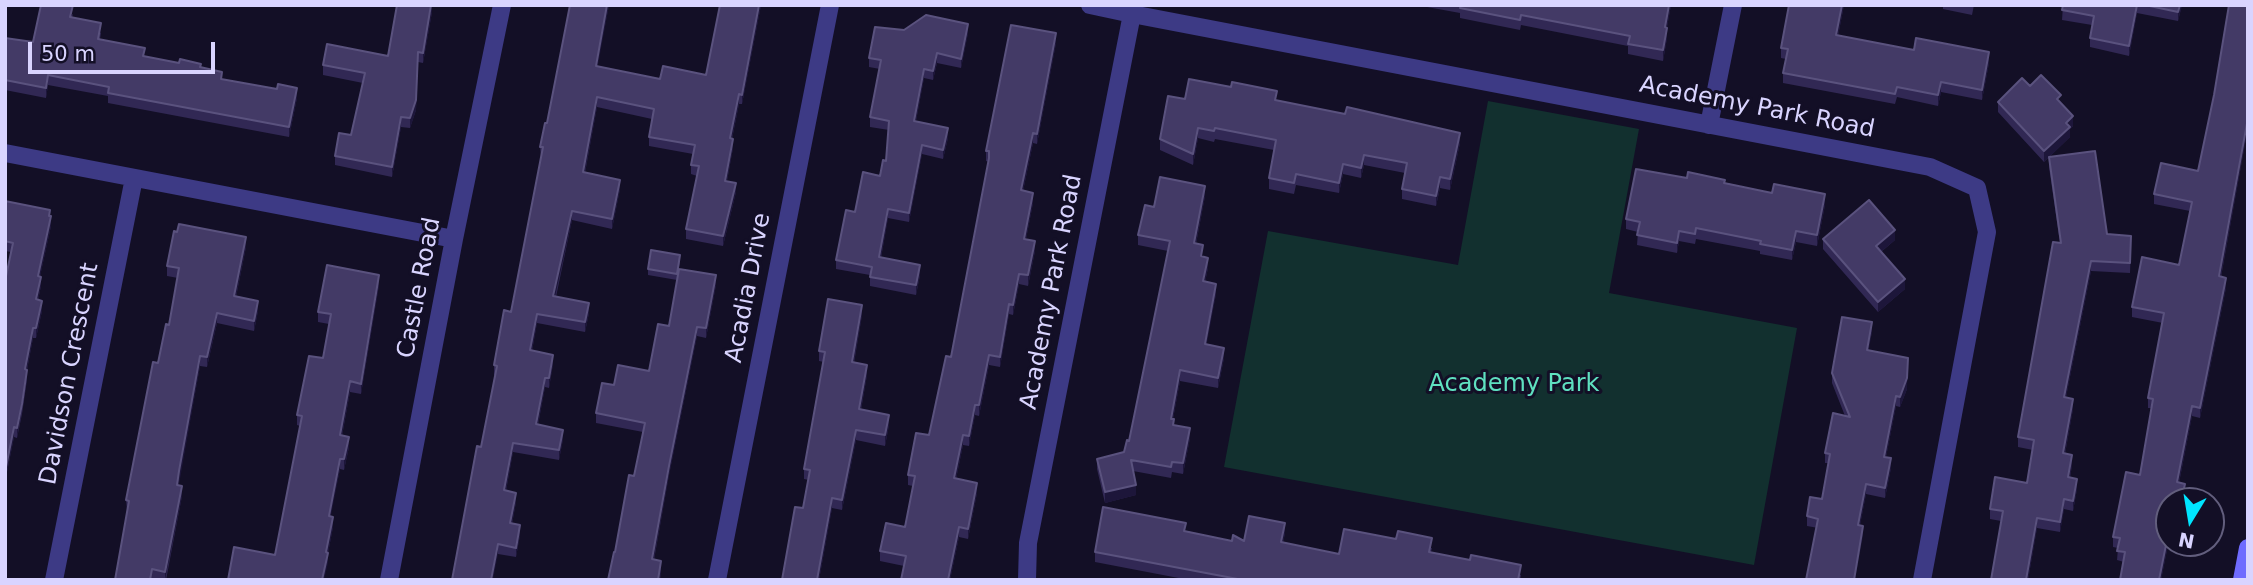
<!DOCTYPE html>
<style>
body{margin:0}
#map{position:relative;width:2253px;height:585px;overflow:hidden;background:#130f26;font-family:"DejaVu Sans",sans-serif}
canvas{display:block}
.frame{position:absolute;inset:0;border:7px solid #d9d4ff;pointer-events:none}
.north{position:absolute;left:2155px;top:487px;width:70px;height:70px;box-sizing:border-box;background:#130f26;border:2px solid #625e7d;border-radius:50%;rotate:191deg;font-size:19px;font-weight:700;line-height:28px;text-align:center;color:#d9d4ff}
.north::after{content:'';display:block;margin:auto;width:24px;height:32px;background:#00e5ff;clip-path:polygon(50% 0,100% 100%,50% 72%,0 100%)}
.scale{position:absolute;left:28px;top:42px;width:187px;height:32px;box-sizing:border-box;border:4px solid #d9d4ff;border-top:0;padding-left:9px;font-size:21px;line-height:24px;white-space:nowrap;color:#d9d4ff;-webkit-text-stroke:5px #130f26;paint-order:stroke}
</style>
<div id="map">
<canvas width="2253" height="585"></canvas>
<div class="frame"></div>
<div class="north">N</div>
<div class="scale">50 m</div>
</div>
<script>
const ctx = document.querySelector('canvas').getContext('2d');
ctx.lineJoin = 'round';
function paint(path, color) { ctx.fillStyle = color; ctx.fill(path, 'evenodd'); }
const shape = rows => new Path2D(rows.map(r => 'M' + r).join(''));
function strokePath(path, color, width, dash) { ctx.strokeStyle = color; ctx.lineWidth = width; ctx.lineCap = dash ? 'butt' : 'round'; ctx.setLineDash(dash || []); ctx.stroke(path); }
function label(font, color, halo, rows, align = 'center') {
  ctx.font = font + ' "DejaVu Sans",sans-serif'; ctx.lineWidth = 6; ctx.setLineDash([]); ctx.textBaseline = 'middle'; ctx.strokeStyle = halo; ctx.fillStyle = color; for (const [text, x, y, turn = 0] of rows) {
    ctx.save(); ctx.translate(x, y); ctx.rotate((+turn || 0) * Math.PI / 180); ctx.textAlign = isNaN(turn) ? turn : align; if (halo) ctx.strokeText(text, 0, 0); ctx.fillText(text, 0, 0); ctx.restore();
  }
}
paint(shape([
 [1488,101,1639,129,1609,293,1797,328,1754,565,1224,467,1268,231,1458,265]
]), '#12302f');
strokePath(shape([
 [1090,5,1132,14],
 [1709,125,1733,5],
 [5,153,454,239],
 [54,580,134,178],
 [389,580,454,239,502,5],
 [717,580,830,5],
 [1027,580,1028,543,1132,14,1930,167,1977,188,1987,232,1922,580]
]), '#3d3a85', 18);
strokePath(shape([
 [2242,580,2248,548]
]), '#6f6bff', 18);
paint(shape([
 [609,5,597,66,660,79,706,75,720,5,761,5,742,104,739,104,732,139,733,148,727,181,736,192,723,246,686,239,686,229,697,176,691,174,691,165,693,154,649,146,649,137,652,119,597,107,585,173,620,189,612,229,572,220,556,297,589,313,585,332,537,323,532,351,553,364,549,388,545,387,538,425,563,439,559,460,513,452,506,491,516,502,512,524,520,535,516,557,498,554,481,447,495,375,494,375,494,365,511,312,541,157,540,147,547,123],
 [1427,5,1671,5,1667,27,1667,38,1663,61,1628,54,1628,46,1521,25,1520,30,1460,18,1460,13,1427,7],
 [1844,5,1838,36,1914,50,1989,63,1982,100,1941,92,1938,106,1897,97,1895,104,1783,83,1783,73,1786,59,1781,58,1781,48],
 [1943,5,1974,5,1972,15,1943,9],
 [2063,5,2182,5,2178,21,2137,13,2129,56,2090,47,2090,38,2092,25,2062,20],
 [2248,5,2248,127,2221,277,2226,288,2200,418,2192,416,2179,483,2185,494,2183,501,2169,501,2169,540,2161,580,2124,562,2117,560,2118,548,2113,547,2113,537,2140,475,2151,408,2148,408,2148,398,2163,323,2132,317,2132,307,2179,265,2190,211,2154,204,2154,194,2198,171,2214,95],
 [432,12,423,63,418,62,416,110,410,128,401,127,392,177,335,165,335,156,351,135,363,83,323,75,323,65,388,56],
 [73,14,72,18,101,33,100,39,145,56,201,67,222,79,297,98,289,137,108,103,108,96,48,85,46,98,5,90,5,38,33,42],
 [904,30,968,33,961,68,937,63,933,80,924,78,916,121,948,138,943,159,922,154,909,222,888,218,881,258,920,275,916,295,870,286,870,275,836,269,836,260,855,212,880,176,886,161,889,130,870,127,870,117,880,69,869,67,869,58],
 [1056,43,1037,144,1033,143,1023,191,1033,203,1026,239,1035,251,1028,286,1019,284,1013,315,1009,314,1000,367,989,365,979,416,975,415,969,446,963,445,956,479,977,493,968,539,959,537,950,580,901,580,904,566,880,561,880,551,905,527,913,486,908,485,908,475,929,435,951,357,989,162,986,161,986,151],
 [2030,86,2061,103,2073,126,2070,129,2070,137,2044,162,1998,112,1998,102],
 [1185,99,1277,100,1460,143,1450,190,1440,188,1436,206,1402,199,1402,189,1405,173,1364,165,1361,178,1343,174,1339,193,1296,185,1294,194,1269,189,1269,178,1274,150,1215,139,1214,142,1198,138,1193,165,1160,150,1160,139],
 [2049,157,2107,234,2131,246,2130,273,2091,271,2066,397,2073,409,2065,454,2072,465,2070,478,2077,489,2073,511,2064,509,2060,532,2037,528,2028,580,1991,580,2001,521,1990,519,1990,509,2027,483,2033,450,2018,447,2018,437,2060,243,2049,167],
 [1687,178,1725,183,1825,205,1817,246,1796,242,1792,260,1760,254,1760,251,1696,239,1695,244,1679,241,1677,253,1637,245,1638,232,1626,229,1626,219],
 [1205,196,1196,244,1208,268,1205,282,1216,294,1206,344,1224,358,1218,388,1180,381,1173,419,1174,425,1190,438,1183,474,1172,472,1171,478,1133,471,1136,495,1105,503,1097,469,1097,459,1124,452,1129,441,1168,251,1138,245,1138,235,1154,207],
 [5,201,50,216,51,226,40,276,41,286,38,300,42,311,36,338,33,338,27,370,27,380,22,414,17,438,14,437,5,482,5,281,11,252,5,251],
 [1823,239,1895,240,1881,252,1905,289,1878,312,1823,249],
 [246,247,236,297,258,311,254,331,217,323,207,367,200,366,179,481,178,486,182,496,166,580,115,580,127,511,126,500,169,325,178,278,167,276,167,266],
 [680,261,677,280,648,275,648,269],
 [379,285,361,394,350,392,342,436,349,447,344,470,340,469,330,516,333,527,328,553,328,563,275,555,300,426,297,425,297,415,323,358,329,324,318,322,318,312],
 [716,285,706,338,697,336,669,475,654,560,661,571,660,580,608,580,634,476,643,432,596,423,596,413,614,385,649,371,669,326],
 [862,315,854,363,867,375,861,410,889,425,885,446,856,440,842,510,832,508,819,580,782,580,803,508,809,480,804,479,804,469,824,362,819,361,819,351],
 [1872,332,1868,350,1907,389,1900,407,1896,406,1886,457,1891,468,1885,498,1866,494,1860,525,1863,536,1807,526,1807,516,1822,499,1828,463,1825,463,1825,453,1845,416,1832,383,1832,373],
 [1186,532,1232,541,1244,541,1285,533,1283,543,1339,554,1432,548,1431,552,1521,575,1520,580,1189,580,1095,562,1095,552]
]), '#312854');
paint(shape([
 [432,5,432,12,423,63,423,53],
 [607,5,609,5,596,76,596,66],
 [759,5,761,5,742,104,742,95],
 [1669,5,1671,5,1665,37,1665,27],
 [1842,5,1844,5,1836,46,1836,35],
 [2137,5,2137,13,2129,56,2129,46],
 [2180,5,2182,5,2178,21,2178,12],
 [968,24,968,33,961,68,961,59],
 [1667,28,1667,38,1663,61,1663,50],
 [1056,33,1056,43,1037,144,1037,134],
 [418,52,416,110,410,128,410,118],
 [1989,52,1989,63,1982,100,1982,90],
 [937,53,937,63,933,80,933,71],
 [924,69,924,78,914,130,914,121],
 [48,75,48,85,46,98,46,88],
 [1941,82,1941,92,1938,106,1938,95],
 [297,88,297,98,289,137,289,127],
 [739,94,739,104,730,148,730,138],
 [597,97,597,107,583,182,583,172],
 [2073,116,2073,126,2070,129,2070,137,2044,162,2044,151,2066,123],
 [401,117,401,127,392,177,392,167],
 [2248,118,2248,127,2219,286,2219,276],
 [948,128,948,138,943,159,943,150],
 [1198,128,1198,138,1193,165,1193,154],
 [1033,133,1033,143,1021,201,1021,190],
 [1460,133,1460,143,1450,190,1450,179],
 [733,139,733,148,725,190,725,181],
 [922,145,922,154,909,222,909,213],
 [1364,155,1364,165,1361,178,1361,168],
 [1343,164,1343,174,1339,193,1339,183],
 [1440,177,1440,188,1436,206,1436,196],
 [620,180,620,189,612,229,612,219],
 [736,183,736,192,723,246,723,236],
 [1205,186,1205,196,1194,253,1194,243],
 [1033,193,1033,203,1024,249,1024,239],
 [1825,194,1825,205,1817,246,1817,235],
 [888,209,888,218,879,267,879,257],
 [572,211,572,220,553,306,553,296],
 [51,216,51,226,38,286,38,276],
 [1895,230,1895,240,1876,256,1876,246],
 [1679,231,1679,241,1677,253,1677,243],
 [1796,231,1796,242,1792,260,1792,250],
 [246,237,246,247,234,306,234,296],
 [1035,241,1035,251,1028,286,1028,275],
 [1208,258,1208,268,1203,292,1203,281],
 [2091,261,2091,271,2064,407,2064,397],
 [920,265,920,275,916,295,916,285],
 [1019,274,1019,284,1013,315,1013,305],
 [379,275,379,285,361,394,361,384],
 [716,275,716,285,706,338,706,328],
 [41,277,41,286,36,309,36,299],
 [2226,278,2226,288,2200,418,2200,408],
 [1905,279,1905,289,1878,312,1878,302],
 [1216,284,1216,294,1205,354,1205,344],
 [42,301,42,311,36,338,36,328],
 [258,301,258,311,254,331,254,321],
 [589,303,589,313,585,332,585,322],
 [1009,304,1009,314,1000,367,1000,357],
 [862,305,862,315,852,372,852,362],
 [217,313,217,323,207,367,207,357],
 [537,314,537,323,530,360,530,350],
 [1872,322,1872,332,1867,360,1867,350],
 [697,327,697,336,669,475,652,569,652,559,669,466],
 [33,328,33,338,25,379,25,369],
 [1224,348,1224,358,1218,388,1218,378],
 [553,355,553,364,549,388,549,378],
 [989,355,989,365,979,416,979,405],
 [200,356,200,366,177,496,179,471],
 [1908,358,1907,389,1900,407,1900,397],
 [867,365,867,375,859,419,859,409],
 [27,370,27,380,17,438,17,428],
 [1180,370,1180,381,1171,429,1171,419],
 [545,378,545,387,536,434,536,424],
 [350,381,350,392,340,445,340,435],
 [1896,396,1896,406,1884,467,1884,457],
 [2073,399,2073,409,2063,464,2063,453],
 [975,405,975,415,969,446,969,436],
 [2192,406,2192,416,2177,492,2177,482],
 [889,415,889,425,885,446,885,435],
 [14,427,14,437,5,482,5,472],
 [1190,428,1190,438,1183,474,1183,463],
 [563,430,563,439,559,460,559,450],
 [856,430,856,440,842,510,842,500],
 [963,435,963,445,954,489,954,478],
 [349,437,349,447,344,470,344,459],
 [513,443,513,452,504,500,504,490],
 [2072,455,2072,465,2068,487,2068,477],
 [1891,458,1891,468,1885,498,1885,488],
 [340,459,340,469,329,526,329,516],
 [2077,479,2077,489,2073,511,2073,501],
 [977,483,977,493,968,539,968,529],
 [1866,484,1866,494,1858,535,1858,525],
 [2185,484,2183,501,2181,501],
 [1136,485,1136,495,1105,503,1105,492],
 [182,486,182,496,165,580,165,572],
 [516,493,516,502,510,533,510,523],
 [832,498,832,508,819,580,817,580],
 [2064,499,2064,509,2060,532,2060,522],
 [333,517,333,527,328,553,328,563,324,580,322,580,326,552],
 [2037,518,2037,528,2028,580,2026,580],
 [1285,523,1285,533,1281,553,1281,542],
 [520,525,520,535,516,557,516,548],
 [1863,526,1863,536,1855,580,1854,580],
 [959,527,959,537,950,580,948,580],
 [2169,530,2169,540,2161,580,2159,580],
 [498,544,498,554,493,580,491,580],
 [661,561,661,571,660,580,658,580]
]), '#1d163a');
const building = shape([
 [41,5,73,5,70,17,101,23,98,39,145,48,143,56,179,63,180,59,201,64,200,67,222,72,221,79,277,89,278,84,297,88,289,127,108,93,109,87,48,75,46,88,5,80,5,38,33,42,41,5],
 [397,5,431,5,423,53,418,52,416,100,410,118,401,117,392,167,335,156,339,133,351,135,365,73,323,65,327,44,388,56,397,5],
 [570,5,607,5,596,66,660,79,663,66,706,75,720,5,759,5,742,95,739,94,730,138,733,139,725,181,736,183,723,236,686,229,699,166,691,165,695,145,649,137,654,109,597,97,583,172,620,180,612,219,572,211,553,296,589,303,585,322,537,314,530,350,553,355,549,378,545,378,536,424,563,430,559,450,513,443,504,490,516,493,510,523,520,525,516,548,498,544,491,580,452,580,477,446,481,447,497,366,494,365,504,310,511,312,543,147,540,147,545,123,547,123,570,5],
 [1461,5,1669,5,1665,27,1667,28,1663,50,1628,44,1630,36,1521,15,1520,20,1460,8,1461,5],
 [1789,5,1842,5,1836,35,1914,50,1916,38,1989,52,1982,90,1941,82,1938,95,1897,87,1895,94,1783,73,1788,49,1781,48,1789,5],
 [2063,5,2137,5,2129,46,2090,38,2094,16,2062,10,2063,5],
 [2145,5,2180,5,2178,12,2145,5],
 [2229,5,2248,5,2248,118,2219,276,2226,278,2200,408,2192,406,2177,482,2185,484,2181,501,2169,501,2169,530,2159,580,2120,580,2125,552,2117,551,2120,538,2113,537,2126,472,2140,475,2153,399,2148,398,2164,313,2132,307,2142,257,2179,265,2192,202,2154,194,2161,163,2198,171,2214,95,2229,5],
 [926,15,968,24,961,59,937,53,933,71,924,69,914,121,948,128,943,150,922,145,909,213,888,209,879,257,920,265,916,285,870,277,872,267,836,260,846,210,855,212,863,172,880,176,883,160,886,161,889,121,870,117,881,60,869,58,875,27,904,30,926,15],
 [1011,25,1056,33,1037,134,1033,133,1021,190,1033,193,1024,239,1035,241,1028,275,1019,274,1013,305,1009,304,1000,357,989,355,979,405,975,405,969,436,963,435,954,478,977,483,968,529,959,527,948,580,901,580,906,556,880,551,886,523,905,527,915,476,908,475,916,433,929,435,946,356,951,357,989,158,989,151,986,151,1011,25],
 [2041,75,2061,95,2057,99,2073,116,2066,123,2070,127,2044,151,1998,102,2022,78,2030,86,2041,75],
 [1189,79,1231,87,1232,82,1277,91,1275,100,1345,114,1347,107,1460,133,1450,179,1440,177,1436,196,1402,189,1407,163,1364,155,1361,168,1343,164,1339,183,1296,174,1294,183,1269,178,1276,140,1215,128,1214,131,1198,128,1193,154,1160,139,1168,96,1185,99,1189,79],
 [2095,151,2107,234,2131,236,2130,263,2091,261,2064,397,2073,399,2063,453,2072,455,2068,477,2077,479,2073,501,2064,499,2060,522,2037,518,2026,580,1991,580,2003,511,1990,509,1995,477,2027,483,2034,440,2018,437,2053,242,2061,243,2049,157,2095,151],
 [1636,169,1687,178,1688,172,1725,180,1724,183,1772,193,1774,184,1825,194,1817,235,1796,231,1792,250,1760,244,1761,241,1696,228,1695,234,1679,231,1677,243,1637,235,1640,222,1626,219,1636,169],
 [1160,177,1205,186,1194,243,1203,245,1201,256,1208,258,1203,281,1216,284,1205,344,1224,348,1218,378,1180,370,1171,419,1174,419,1173,425,1190,428,1183,463,1172,462,1171,467,1131,460,1136,485,1105,492,1097,459,1124,452,1127,440,1129,441,1170,241,1138,235,1145,205,1154,207,1160,177],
 [1869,200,1895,230,1876,246,1905,279,1878,302,1823,239,1869,200],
 [5,201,50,210,49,216,51,216,38,276,41,277,36,299,42,301,36,328,33,328,25,369,27,370,22,404,17,428,14,427,5,472,5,281,13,243,5,241,5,201],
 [179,224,246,237,234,296,258,301,254,321,217,313,207,357,200,356,179,471,177,485,182,486,165,572,152,569,150,580,115,580,129,501,126,500,153,362,158,363,166,324,169,325,179,268,167,266,174,231,177,232,179,224],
 [651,250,680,255,677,274,648,269,651,250],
 [327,265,379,275,361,384,350,381,340,435,349,437,344,459,340,459,329,516,333,517,326,552,328,553,322,580,228,580,234,547,275,555,302,416,297,415,309,356,323,358,331,314,318,312,327,265],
 [679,269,716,275,706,328,697,327,669,466,652,559,661,561,658,580,608,580,614,552,615,552,629,475,634,476,645,423,596,413,602,383,614,385,618,365,649,371,658,324,669,326,679,269],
 [828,299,862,305,852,362,867,365,859,409,889,415,885,435,856,430,842,500,832,498,817,580,782,580,795,507,803,508,810,470,804,469,825,352,819,351,828,299],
 [1842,317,1872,322,1867,350,1908,358,1907,378,1900,397,1896,396,1884,457,1891,458,1885,488,1866,484,1858,525,1863,526,1854,580,1806,580,1818,519,1807,516,1810,497,1822,499,1830,454,1825,453,1833,413,1850,417,1832,373,1842,317],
 [1103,507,1186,523,1184,531,1232,541,1233,535,1244,541,1249,516,1285,523,1281,542,1339,554,1344,529,1396,539,1398,531,1432,538,1429,552,1470,560,1471,555,1521,565,1518,580,1243,580,1095,552,1103,507]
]);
paint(building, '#433a66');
strokePath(building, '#5a527e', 2);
label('24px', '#d9d4ff', '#130f26', [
 ["Academy Park Road",1757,108,11],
 ["Castle Road",420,288,-79],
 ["Acadia Drive",749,288,-79],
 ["Academy Park Road",1052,292,-79],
 ["Davidson Crescent",70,374,-79]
]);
label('24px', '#5fe0c0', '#130f26', [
 ["Academy Park",1514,385]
]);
</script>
